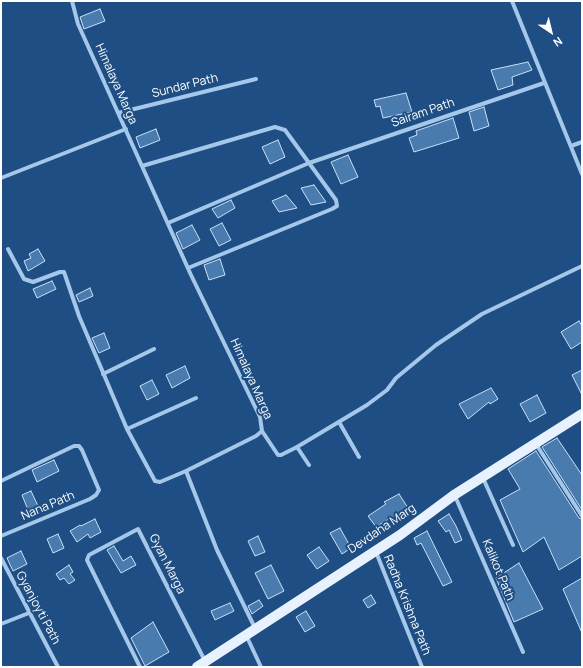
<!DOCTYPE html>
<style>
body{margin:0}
#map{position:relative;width:583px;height:668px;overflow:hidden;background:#1e4e83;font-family:Manrope,sans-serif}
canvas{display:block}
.frame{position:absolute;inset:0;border:2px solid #fff;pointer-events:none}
.north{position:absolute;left:531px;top:12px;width:40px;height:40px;-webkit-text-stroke:3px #1e4e83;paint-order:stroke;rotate:145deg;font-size:11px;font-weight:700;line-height:16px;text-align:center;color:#fff}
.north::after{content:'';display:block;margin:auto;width:14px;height:18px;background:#fff;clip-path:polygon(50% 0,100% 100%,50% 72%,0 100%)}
</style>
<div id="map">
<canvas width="583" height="668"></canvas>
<div class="frame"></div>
<div class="north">N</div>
</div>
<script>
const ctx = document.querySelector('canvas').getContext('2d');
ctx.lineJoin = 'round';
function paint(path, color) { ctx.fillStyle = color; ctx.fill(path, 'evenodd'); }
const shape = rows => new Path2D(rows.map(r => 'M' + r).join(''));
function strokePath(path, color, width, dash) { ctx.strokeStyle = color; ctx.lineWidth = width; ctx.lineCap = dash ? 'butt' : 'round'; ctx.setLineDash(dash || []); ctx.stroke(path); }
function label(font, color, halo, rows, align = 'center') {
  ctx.font = font + ' Manrope,sans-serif'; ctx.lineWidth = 4; ctx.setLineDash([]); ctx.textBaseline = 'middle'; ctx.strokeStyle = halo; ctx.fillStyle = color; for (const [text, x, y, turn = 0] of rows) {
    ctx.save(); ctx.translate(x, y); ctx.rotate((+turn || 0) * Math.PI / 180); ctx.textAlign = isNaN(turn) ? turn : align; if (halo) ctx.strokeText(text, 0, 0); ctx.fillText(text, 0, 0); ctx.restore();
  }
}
const building = shape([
 [100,9,105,21,84,29,80,17,100,9],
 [528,62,532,70,512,77,513,85,498,90,491,70,528,62],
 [406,93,412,112,383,118,380,106,376,107,374,100,406,93],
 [484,107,489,126,474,131,469,112,484,107],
 [453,118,459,138,414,152,409,138,417,135,416,131,453,118],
 [156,129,160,140,140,148,136,137,156,129],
 [278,140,285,157,270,164,262,147,278,140],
 [348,155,358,177,341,184,331,162,348,155],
 [314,185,326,202,311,205,301,188,314,185],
 [286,195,297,208,279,212,272,201,286,195],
 [231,200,235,208,218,218,212,209,231,200],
 [222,223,231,240,219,246,210,229,222,223],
 [192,225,200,240,183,249,176,233,192,225],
 [38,249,45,261,28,271,24,261,31,258,29,254,38,249],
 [220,259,225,275,209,280,204,265,220,259],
 [52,281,56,289,37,298,33,289,52,281],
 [90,288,93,296,79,302,76,295,90,288],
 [579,321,582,326,582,342,571,349,561,332,579,321],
 [104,333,110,348,99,353,92,338,104,333],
 [185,366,190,378,172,388,166,375,185,366],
 [582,370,582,395,572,375,582,370],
 [152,380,159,394,147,400,140,386,152,380],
 [491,388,498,399,490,404,489,402,468,419,459,404,491,388],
 [537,395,546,413,530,422,520,404,537,395],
 [557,438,582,475,582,510,542,447,557,438],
 [536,451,579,518,582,519,582,556,559,570,544,537,523,552,500,500,520,489,508,469,536,451],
 [54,460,59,471,37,482,32,470,54,460],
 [31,491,38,506,28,510,22,495,31,491],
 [399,494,410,511,394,521,392,517,376,527,368,516,386,504,384,502,399,494],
 [449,514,456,526,462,540,455,543,449,530,446,532,438,521,449,514],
 [95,519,101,532,90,538,88,534,77,542,70,531,80,525,81,526,95,519],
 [340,528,351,548,342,554,330,533,340,528],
 [427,531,452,582,443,586,421,543,417,545,414,538,427,531],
 [58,534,64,548,53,553,47,539,58,534],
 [258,536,265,552,255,556,248,541,258,536],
 [114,546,123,561,131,556,136,565,121,573,107,550,114,546],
 [319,547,329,561,317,569,307,555,319,547],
 [21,551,27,564,13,571,7,558,21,551],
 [519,563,543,609,514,622,496,578,519,563],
 [69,565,73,572,70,574,75,580,69,584,64,578,60,580,56,574,69,565],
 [271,565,284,591,268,599,255,573,271,565],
 [582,578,582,633,563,589,582,578],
 [371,595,376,603,368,608,363,600,371,595],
 [259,600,263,606,252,614,248,606,259,600],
 [230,603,234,611,215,620,211,611,230,603],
 [306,611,315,626,305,632,296,617,306,611],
 [153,622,169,652,145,666,131,638,153,622]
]);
paint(building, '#4a7bae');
strokePath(building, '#c9e0f7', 1);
strokePath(shape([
 [72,1,78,24,191,275,260,417,262,431,278,455,281,455,297,447,367,405,387,390,396,378,436,345,482,314,582,266],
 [512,1,582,174],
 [118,113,256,79],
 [571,146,582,142],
 [142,166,275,127,285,130,336,200,337,206,332,209,188,268],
 [1,178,126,129],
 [168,223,309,163,544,83],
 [8,249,24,279,33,282,60,272,64,272,79,316,127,429,155,481,160,482,186,471,217,550,255,628],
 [103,374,154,349],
 [339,422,359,457],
 [127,429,196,398],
 [536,444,582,516],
 [297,447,309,465],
 [186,471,256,436,262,431],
 [483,478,513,545],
 [1,481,74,446,79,446,82,450,99,490,96,495,90,499,1,536],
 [455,496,523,652],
 [376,552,422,667],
 [1,558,58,667],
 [1,624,29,613],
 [246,635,261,667],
 [140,667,87,560,89,555,138,529,205,661]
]), '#a4c7ea', 4);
strokePath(shape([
 [197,667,400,535,454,495,582,414]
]), '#e8f1fe', 10);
label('12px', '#fff', '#1e4e83', [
 ["Himalaya Marga",116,84,66],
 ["Sundar Path",185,86,-14],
 ["Sairam Path",423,113,-19],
 ["Himalaya Marga",251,379,66],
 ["Nana Path",48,506,-23],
 ["Devdaha Marg",382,529,-34],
 ["Gyan Marga",167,564,63],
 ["Kalikot Path",498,570,67],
 ["Radha Krishna Path",407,605,68],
 ["Gyanjoyti Path",38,608,62]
]);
</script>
